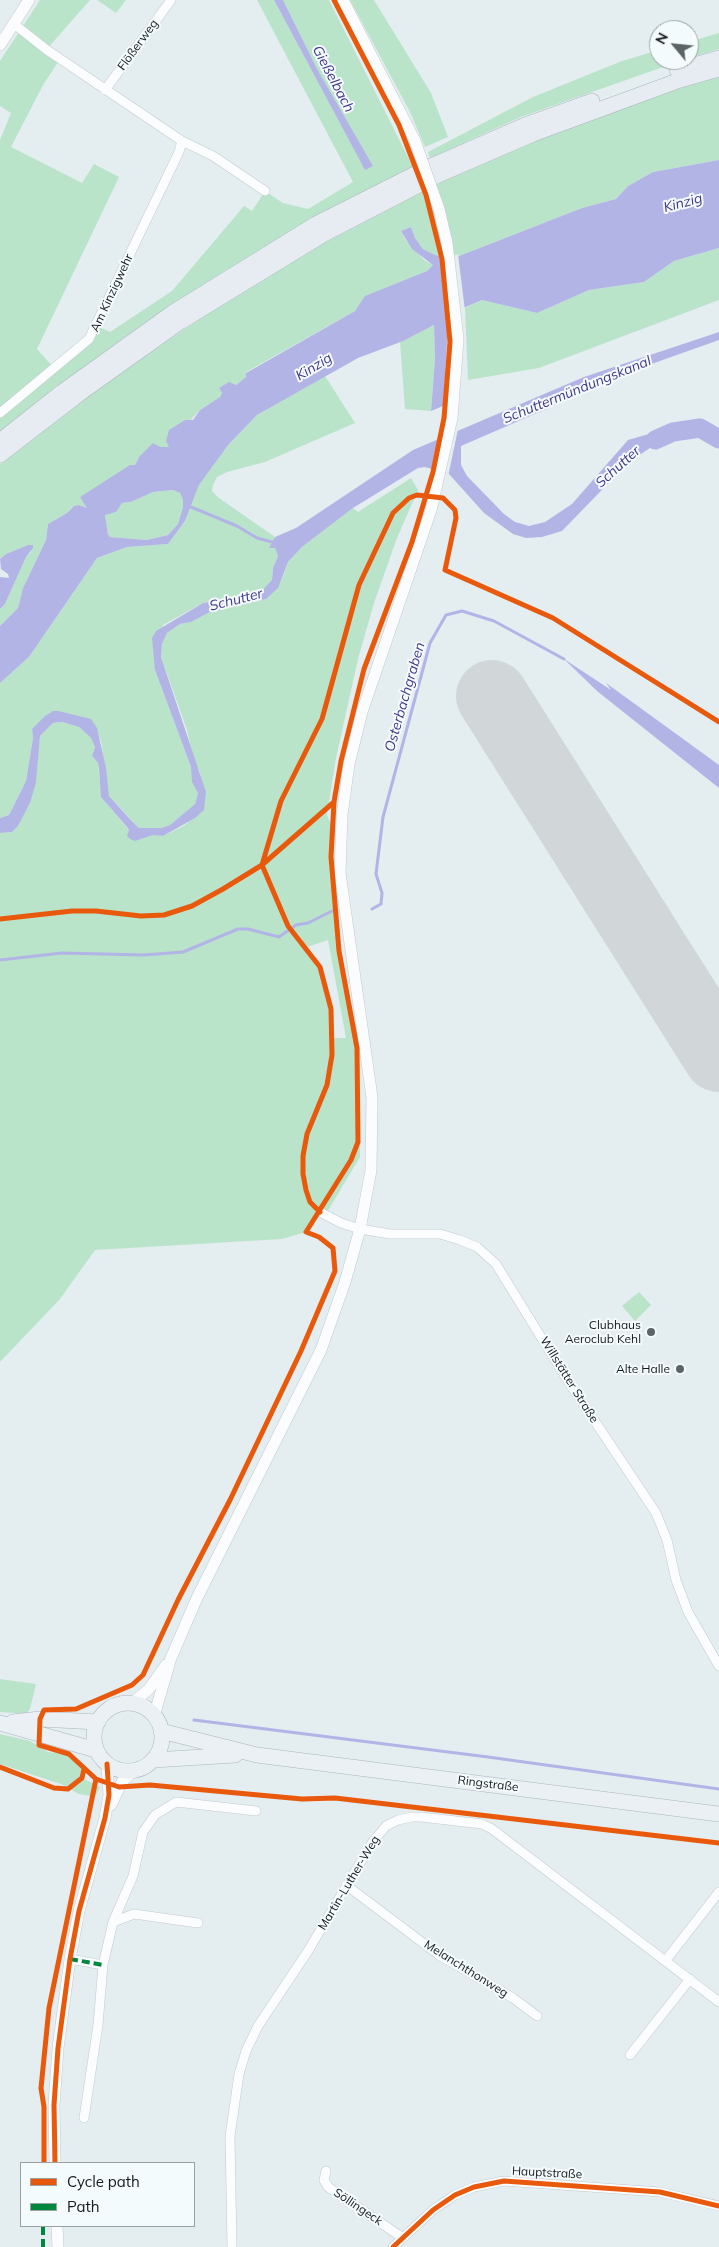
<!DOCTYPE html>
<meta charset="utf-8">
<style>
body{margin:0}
#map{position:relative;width:719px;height:2247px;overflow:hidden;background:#e4edf0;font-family:Mulish,sans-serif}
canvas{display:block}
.legend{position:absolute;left:20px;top:2162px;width:175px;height:65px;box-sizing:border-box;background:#f4fbfd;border:1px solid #9ba1a3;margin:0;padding:6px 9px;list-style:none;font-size:15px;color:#151b1d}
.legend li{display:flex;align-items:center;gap:10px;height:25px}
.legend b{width:25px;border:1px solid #9ba1a3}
.north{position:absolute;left:649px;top:20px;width:50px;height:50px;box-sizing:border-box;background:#f4fbfd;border:1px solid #9ba1a3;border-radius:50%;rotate:298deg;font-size:14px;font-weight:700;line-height:20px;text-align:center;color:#151b1d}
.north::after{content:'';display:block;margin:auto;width:18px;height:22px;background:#5d6467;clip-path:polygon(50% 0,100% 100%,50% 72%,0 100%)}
</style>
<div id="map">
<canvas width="719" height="2247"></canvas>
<ul class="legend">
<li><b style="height:6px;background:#e8590c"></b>Cycle path</li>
<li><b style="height:6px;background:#00873e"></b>Path</li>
</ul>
<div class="north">N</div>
</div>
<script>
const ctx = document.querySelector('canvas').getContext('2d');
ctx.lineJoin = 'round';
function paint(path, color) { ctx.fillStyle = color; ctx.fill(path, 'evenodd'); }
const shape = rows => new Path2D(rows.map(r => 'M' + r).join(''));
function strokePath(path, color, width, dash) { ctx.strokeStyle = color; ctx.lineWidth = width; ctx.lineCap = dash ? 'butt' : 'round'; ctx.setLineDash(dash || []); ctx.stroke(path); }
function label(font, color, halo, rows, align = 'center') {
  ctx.font = font + ' Mulish,sans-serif'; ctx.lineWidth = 4; ctx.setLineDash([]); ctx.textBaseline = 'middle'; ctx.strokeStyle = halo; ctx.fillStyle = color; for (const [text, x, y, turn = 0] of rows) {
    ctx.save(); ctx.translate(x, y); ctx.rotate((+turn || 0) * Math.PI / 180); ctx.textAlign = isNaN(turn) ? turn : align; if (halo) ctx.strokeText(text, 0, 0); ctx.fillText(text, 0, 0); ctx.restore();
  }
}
paint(shape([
 [40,0,90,0,47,49,60,59,43,85,11,147,82,183,94,164,119,177,37,349,54,368,97,326,110,332,172,291,244,206,252,211,265,191,283,203,308,209,353,182,257,0,274,0,365,169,283,0,329,0,413,167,325,213,223,272,126,336,0,432,0,140,11,113,0,106,0,61],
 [97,0,126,0,116,13],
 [350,0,374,0,431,93,448,137,425,147,410,112],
 [719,33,719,49,689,58,689,42],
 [659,50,659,60,683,60,521,117,430,158,428,152,533,97,622,61],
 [719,77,719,160,653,172,628,186,616,199,582,208,454,258,435,255,423,249,415,238,411,227,401,231,405,239,424,260,433,265,427,271,366,296,355,311,246,372,246,377,236,385,219,388,222,393,220,397,200,410,169,443,169,447,160,447,139,457,135,465,80,497,88,506,87,508,79,505,74,506,67,513,48,524,46,540,23,588,18,608,0,626,0,609,5,604,26,557,31,552,28,545,6,554,0,559,0,464,82,399,251,284,332,238,441,181,536,140,680,88],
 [719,248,719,300,539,368,468,380,465,308,482,300,537,313,589,290,644,282,674,261],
 [434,325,435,359,431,411,405,409,400,342],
 [325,376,355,423,265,462,227,472,217,477,213,485,212,491,219,498,275,537,270,548,275,548,278,556,273,568,272,580,266,589,260,593,203,603,163,625,155,670,191,767,198,793,195,804,170,825,161,828,139,828,109,796,101,741,91,720,59,711,53,711,32,729,33,738,26,781,9,815,0,818,0,683,29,657,97,558,127,547,168,544,185,521,199,485,229,444,257,415],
 [411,478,418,490,397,538,374,603,358,659,336,758,327,815,332,827,331,857,339,951,357,1048,360,1157,326,1214,320,1212,306,1232,282,1239,95,1250,60,1299,0,1362,0,833,12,832,16,828,30,803,40,736,53,723,62,722,79,727,91,738,95,747,92,756,98,763,100,782,107,804,129,830,163,836,185,825,204,809,200,772,194,761,187,730,161,657,162,644,167,633,180,624,191,622,210,612,266,599,282,579,288,562,302,547,353,508,358,512],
 [328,940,346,1038,332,1038,331,1009,320,967,304,948],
 [173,490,180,493,183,500,183,507,178,524,168,535,147,540,110,537,108,534,105,514,116,512,121,503,131,502,153,492],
 [639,1292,651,1305,635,1321,622,1306],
 [0,1679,36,1684,30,1709,26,1714,0,1712],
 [0,1734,30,1741,48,1752,69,1754,84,1769,82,1778,100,1787,95,1797,79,1794,61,1784,0,1764]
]), '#bae4ca');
paint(shape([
 [274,0,283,0,317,69,373,166,365,170],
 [719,160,719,248,674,261,644,282,589,290,537,313,482,300,447,315,447,369,443,406,431,411,435,359,434,325,403,341,358,358,257,415,229,444,199,485,185,521,168,544,127,547,97,558,29,657,0,683,0,626,18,608,23,588,46,540,48,524,67,513,74,506,79,505,87,508,80,497,130,465,135,465,139,457,153,443,160,447,169,447,166,441,169,430,185,420,193,420,200,410,220,397,222,393,219,388,229,382,236,385,246,377,246,373,355,311,365,296,427,271,433,265,412,249,401,231,411,227,415,238,423,249,435,255,454,258,582,208,616,199,628,186,653,172],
 [173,490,180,493,183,500,183,507,178,524,168,535,147,540,110,537,108,534,105,515,116,512,122,503,131,502,153,492],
 [719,332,719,340,643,367,461,446,461,465,467,476,504,514,515,522,529,526,545,522,572,504,628,440,677,426,679,431,677,439,653,446,629,462,562,531,542,537,526,538,513,534,484,513,449,474,425,467,418,468,353,508,302,547,288,562,278,588,266,599,210,612,191,622,180,624,167,633,162,644,161,657,206,792,204,810,195,818,163,836,153,835,135,841,130,839,127,836,129,830,127,827,101,797,99,769,98,763,92,756,95,747,91,738,79,727,62,722,53,723,40,736,36,782,30,803,18,826,12,832,0,833,0,818,9,815,26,781,33,738,32,729,45,716,53,711,59,711,91,719,97,728,106,768,109,796,129,818,139,828,161,828,170,825,195,804,198,793,192,782,191,767,155,670,152,638,156,631,203,603,260,593,272,580,273,568,278,556,275,548,269,548,275,537,296,528,413,450,584,377],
 [28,545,33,545,33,548,26,557,5,604,0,609,0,577,9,578,8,574,1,569,0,559,6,554],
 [564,659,611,690,606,683,719,765,719,788,597,691]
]), '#b3b4e6');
paint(shape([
 [440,253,453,256,458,254,465,311,449,317,449,369,446,406,443,408,448,328],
 [458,429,448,477,431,471,439,437]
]), '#e4edf0');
strokePath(shape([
 [191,507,237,526,257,538,276,543],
 [372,909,381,904,382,893,376,874,383,817,430,643,446,615,462,611,494,621,564,659],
 [0,960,62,953,144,955,183,952,238,929,248,929,279,937,296,925,308,923,332,911],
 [194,1720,488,1757,719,1789]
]), '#b3b4e6', 3);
strokePath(shape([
 [655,440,673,432,700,428,719,439]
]), '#b3b4e6', 19);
strokePath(shape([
 [492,696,719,1056]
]), '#d1d6d8', 72);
const minor = shape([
 [105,90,171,0],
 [182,141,213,156,265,191],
 [0,413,89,339,179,152,182,141,47,50,14,24],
 [320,1212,341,1223,360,1229,390,1234,440,1234,460,1240,477,1247,496,1264,568,1381,656,1513,667,1540,676,1580,688,1612,719,1666],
 [346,1885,439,1955,513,1998,537,2016],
 [113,1922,133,1876,143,1832,155,1815,176,1802,256,1811],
 [70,1959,103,1965],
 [666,1960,719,1892],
 [630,2055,690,1979],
 [84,2118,98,2025,103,1965,113,1922,134,1914,198,1923],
 [326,2171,324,2180,328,2187,403,2238],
 [232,2247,230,2136,239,2074,246,2051,258,2026,308,1951,372,1843,386,1826,398,1820,411,1817,421,1817,482,1824,492,1829,719,2002],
 [393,2247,433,2210,455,2195,474,2187,504,2181,660,2192,719,2206]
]);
const tertiary = shape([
 [343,0,415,141],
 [0,45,29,0],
 [131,1704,149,1689,166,1665],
 [154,1716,171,1658,197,1598,321,1350,345,1282,360,1229,371,1170,372,1097,340,873,342,815,349,764,362,712,431,510],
 [111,1805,122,1782,133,1771],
 [55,2163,54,2105,58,2048,70,1959,79,1911,105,1818,109,1795,107,1764],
 [57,2226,58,2247]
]);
const primary = shape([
 '94 1737a34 34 0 1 1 68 0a34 34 0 1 1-68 0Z',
 [13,1722,40,1719,98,1722],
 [0,1723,96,1750],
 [161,1731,257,1755,719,1814],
 [153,1760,235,1755]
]);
const trunk = shape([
 [677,70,719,58],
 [0,441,62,392,172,313,316,224,431,166,525,125,592,101],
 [0,455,79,394,180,322,324,234,438,175,533,134,680,80,719,69]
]);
strokePath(minor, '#c3cacd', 10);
strokePath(tertiary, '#c3cacd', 12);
strokePath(primary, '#aab5be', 16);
strokePath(trunk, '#aab5be', 16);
strokePath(minor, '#fbfcfd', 9);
strokePath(tertiary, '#fbfcfd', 11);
strokePath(primary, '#ebf0f4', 15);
strokePath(trunk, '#e6ecf2', 15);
const tertiaryBridge = shape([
 [415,141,439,209,447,243,458,339,452,418,431,510]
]);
strokePath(tertiaryBridge, '#c3cacd', 12, []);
strokePath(tertiaryBridge, '#fbfcfd', 11);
strokePath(shape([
 [70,1959,103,1965],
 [43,2247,43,2226]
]), '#00873e', 4, [8, 4]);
strokePath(shape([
 [334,0,399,125,426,195,442,259,450,342,444,418,433,472,412,542,364,669,341,761,334,802,331,857,339,951,357,1048,358,1142,351,1160,306,1232,319,1237,333,1248,335,1271,301,1351,230,1500,178,1600,143,1675,132,1685,76,1709,44,1710,40,1719,39,1745,69,1754,96,1779,119,1787,150,1785,302,1799,335,1798,719,1843],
 [0,919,72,911,96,911,141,916,164,915,192,906,223,889,262,865,334,802],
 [320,1212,310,1202,306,1190,303,1174,303,1156,307,1134,327,1085,332,1055,331,1009,320,967,288,926,262,865,281,801,322,719,359,585,393,513,409,498,417,495,443,498,455,510,456,518,445,570,553,618,719,722],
 [0,1767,54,1788,68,1789,82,1778,84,1769],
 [44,2163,44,2107,41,2088,49,2008,96,1779],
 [55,2163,54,2105,58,2048,70,1959,79,1911,105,1818,109,1795,107,1764],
 [393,2247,433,2210,455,2195,474,2187,504,2181,660,2192,719,2206]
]), '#e8590c', 5);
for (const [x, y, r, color] of [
 [651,1332,5,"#5d6467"],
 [680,1369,5,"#5d6467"]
]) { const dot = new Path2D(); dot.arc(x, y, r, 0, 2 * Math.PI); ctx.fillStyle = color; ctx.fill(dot); strokePath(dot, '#f4fbfd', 2); }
label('12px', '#151b1d', '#f4fbfd', [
 ["Flößerweg",138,45,-54],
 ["Am Kinzigwehr",112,293,-65],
 ["Willstätter Straße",569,1380,58],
 ["Ringstraße",488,1784,7],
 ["Martin-Luther-Weg",349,1883,-59],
 ["Melanchthonweg",466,1969,32],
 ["Hauptstraße",547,2173,3],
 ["Söllingeck",358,2207,34]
]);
label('12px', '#151b1d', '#f4fbfd', [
 ["Clubhaus",641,1325],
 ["Aeroclub Kehl",641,1339],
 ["Alte Halle",670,1369]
], 'right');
label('italic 14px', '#43368a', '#f4fbfd', [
 ["Gießelbach",333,79,62],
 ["Kinzig",683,203,-15],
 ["Kinzig",314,367,-31],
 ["Schuttermündungskanal",577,390,-22],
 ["Schutter",618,467,-42],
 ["Schutter",236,600,-14],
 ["Osterbachgraben",405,697,-74]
]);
</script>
